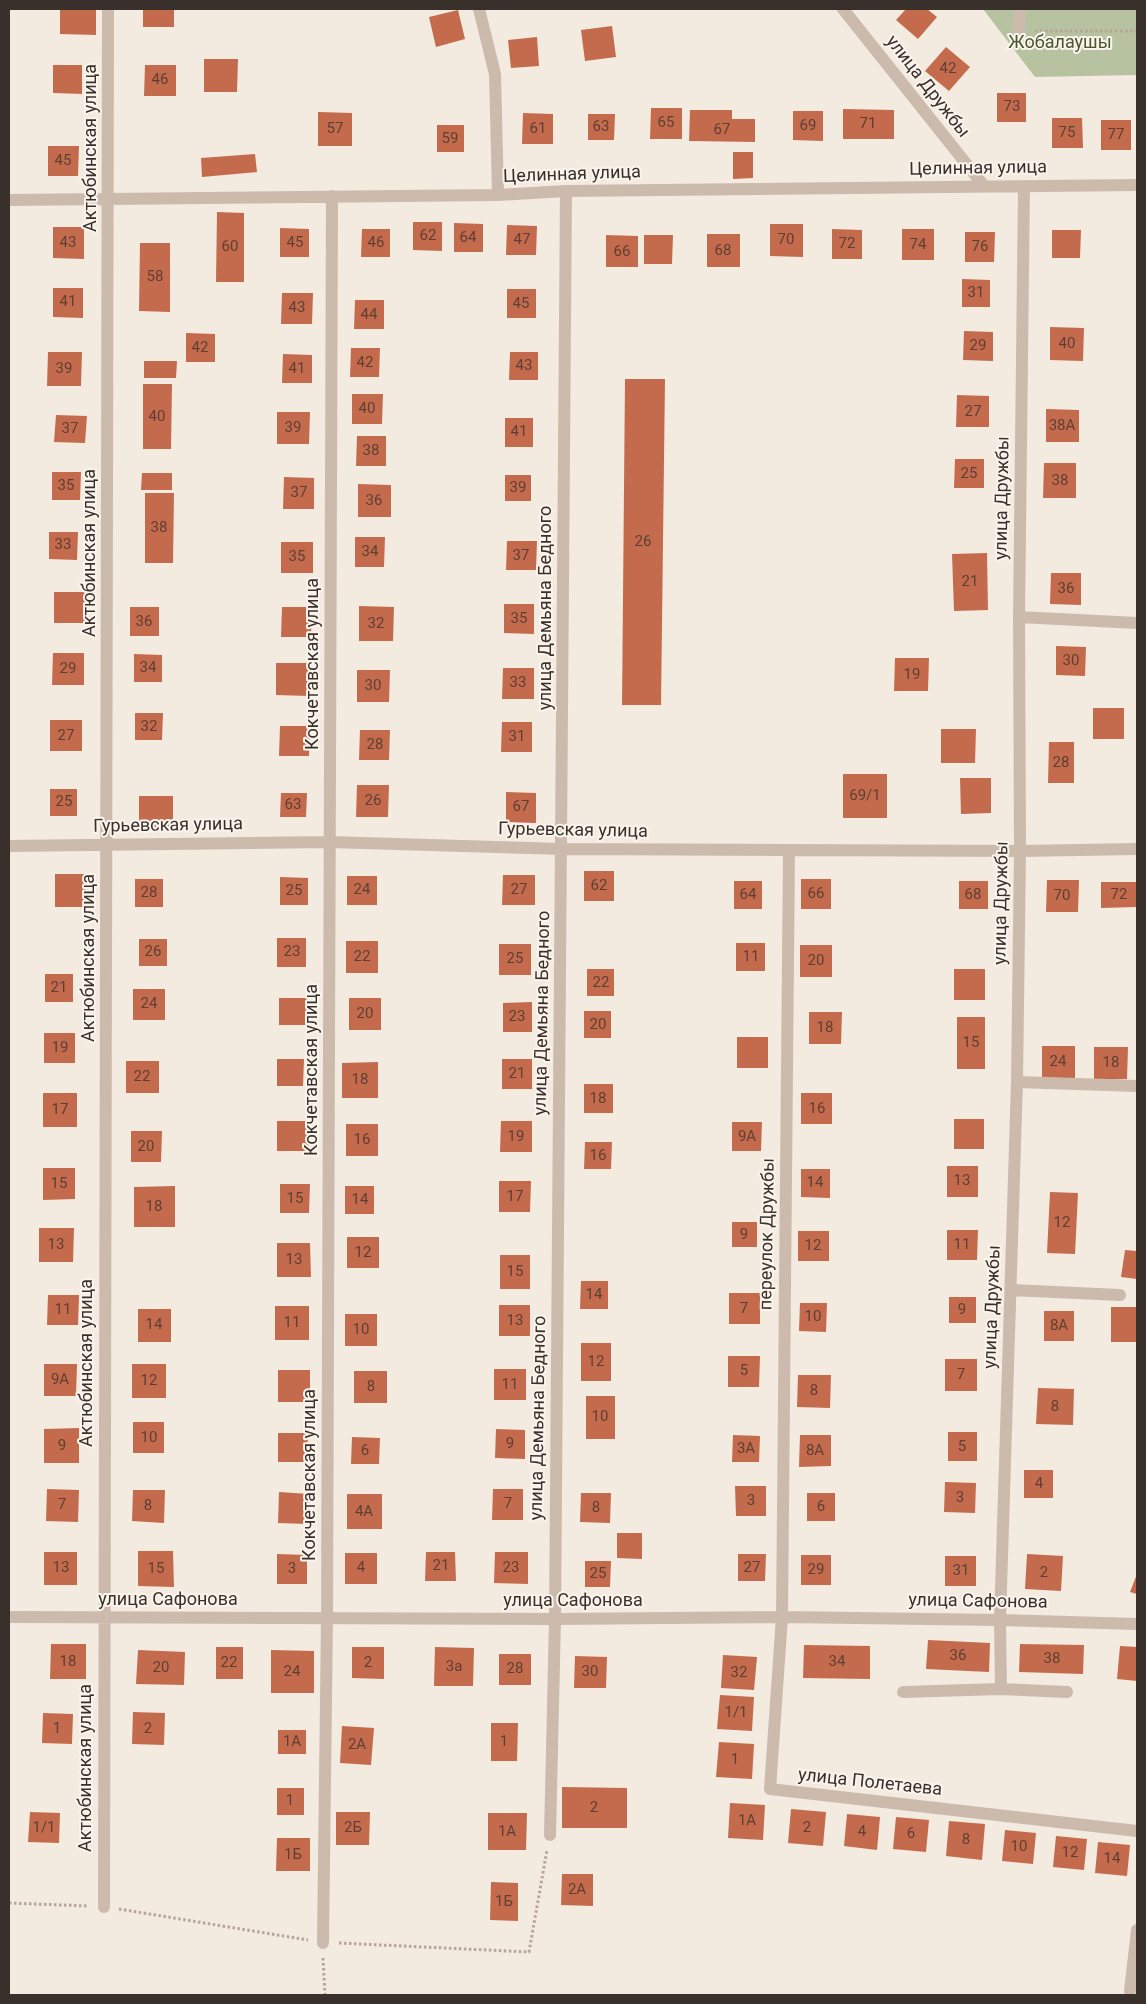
<!DOCTYPE html>
<meta charset="utf-8">
<style>
body{margin:0}
#map{position:relative;width:1146px;height:2004px;overflow:hidden;background:#f3eae0;font-family:Roboto,sans-serif}
canvas{display:block}
.frame{position:absolute;inset:0;border:10px solid #3a302b;pointer-events:none}
</style>
<div id="map">
<canvas width="1146" height="2004"></canvas>
<div class="frame"></div>
</div>
<script>
const ctx = document.querySelector('canvas').getContext('2d');
ctx.lineJoin = 'round';
function paint(path, color) { ctx.fillStyle = color; ctx.fill(path, 'evenodd'); }
const shape = rows => new Path2D(rows.map(r => 'M' + r).join(''));
function strokePath(path, color, width, dash) { ctx.strokeStyle = color; ctx.lineWidth = width; ctx.lineCap = dash ? 'butt' : 'round'; ctx.setLineDash(dash || []); ctx.stroke(path); }
function label(font, color, halo, rows, align = 'center') {
  ctx.font = font + ' Roboto,sans-serif'; ctx.lineWidth = 4; ctx.setLineDash([]); ctx.textBaseline = 'middle'; ctx.strokeStyle = halo; ctx.fillStyle = color; for (const [text, x, y, turn = 0] of rows) {
    ctx.save(); ctx.translate(x, y); ctx.rotate((+turn || 0) * Math.PI / 180); ctx.textAlign = isNaN(turn) ? turn : align; if (halo) ctx.strokeText(text, 0, 0); ctx.fillText(text, 0, 0); ctx.restore();
  }
}
paint(shape([
 [983,9,1137,9,1137,75,1035,77]
]), '#b6c2a0');
paint(shape([
 [60,9,96,9,96,35,60,34],
 [143,9,174,9,174,27,143,27],
 [906,9,927,9,937,17,918,39,896,20],
 [458,10,465,39,436,47,429,17],
 [612,26,616,57,585,61,581,30],
 [537,37,539,66,511,68,508,40],
 [946,47,970,67,949,91,925,71],
 [204,59,238,59,237,92,204,92],
 [53,65,82,65,82,94,53,93],
 [145,65,176,65,176,96,144,96],
 [997,93,1026,93,1026,122,997,122],
 [651,108,682,108,682,139,650,139],
 [843,109,894,110,894,139,843,139],
 [690,110,732,110,732,119,755,119,755,142,689,141],
 [793,111,823,111,823,141,793,140],
 [318,112,352,113,352,146,318,146],
 [523,113,553,114,553,144,522,144],
 [588,114,615,114,614,140,588,140],
 [1052,118,1082,118,1083,148,1052,148],
 [1101,120,1131,120,1131,150,1101,150],
 [437,125,464,125,464,152,437,152],
 [48,146,79,146,78,176,48,176],
 [733,152,753,152,753,178,733,179],
 [255,154,257,172,202,177,201,158],
 [217,212,244,213,244,282,216,282],
 [413,222,442,222,442,251,413,250],
 [454,223,483,224,483,252,454,252],
 [770,224,803,224,803,257,770,256],
 [507,225,537,226,536,255,506,255],
 [53,227,84,227,84,259,53,258],
 [280,228,309,229,309,257,280,257],
 [362,229,390,229,390,257,361,257],
 [832,229,862,230,862,259,832,259],
 [902,229,934,229,934,260,902,260],
 [1052,230,1081,230,1080,258,1052,258],
 [965,232,995,232,994,262,965,262],
 [707,234,740,234,740,267,707,267],
 [606,235,638,236,638,267,606,267],
 [644,235,673,235,672,264,644,264],
 [140,243,170,243,170,312,139,311],
 [962,279,990,280,990,307,962,307],
 [53,288,83,288,83,318,53,317],
 [507,289,536,289,536,318,507,318],
 [282,293,313,293,312,324,281,324],
 [355,300,384,300,384,329,354,329],
 [1050,327,1084,328,1083,361,1050,360],
 [964,331,993,332,993,361,963,360],
 [186,333,215,334,215,362,186,362],
 [351,348,380,348,379,377,350,377],
 [48,352,82,352,81,386,47,386],
 [510,352,538,352,538,380,509,380],
 [283,354,312,355,312,383,282,383],
 [144,361,177,361,176,378,144,378],
 [625,379,665,379,661,705,622,705],
 [143,384,172,384,171,449,143,449],
 [352,394,383,394,382,424,352,424],
 [957,395,989,396,989,427,956,427],
 [1046,409,1079,410,1079,442,1046,442],
 [277,412,310,412,309,444,277,444],
 [56,415,87,416,85,443,54,442],
 [505,418,533,418,533,447,505,447],
 [357,436,386,436,386,466,356,466],
 [955,459,984,459,984,488,954,488],
 [1044,463,1076,463,1076,498,1043,498],
 [52,472,81,472,80,500,52,500],
 [142,473,172,473,172,490,141,490],
 [505,475,531,475,531,501,505,501],
 [284,477,314,478,314,509,283,509],
 [358,484,391,485,391,517,358,517],
 [145,493,174,493,173,563,145,563],
 [49,532,78,532,77,560,49,559],
 [355,537,385,537,384,567,355,567],
 [507,541,537,541,536,570,506,570],
 [281,542,313,542,313,573,281,573],
 [987,553,988,610,954,611,952,554],
 [1051,573,1081,573,1081,605,1050,604],
 [54,592,88,592,88,623,54,623],
 [504,604,534,604,534,634,504,633],
 [359,606,394,607,393,641,359,641],
 [130,607,159,607,159,636,130,636],
 [282,607,312,607,311,637,281,637],
 [1056,646,1086,647,1085,676,1056,675],
 [53,653,84,653,84,685,52,685],
 [134,654,162,655,162,682,134,682],
 [895,658,929,658,928,691,894,691],
 [276,663,309,663,309,696,276,695],
 [503,668,534,668,534,699,502,699],
 [357,670,390,670,389,702,357,702],
 [1093,708,1124,708,1124,739,1093,739],
 [135,713,163,713,162,740,135,740],
 [50,720,82,720,82,751,50,751],
 [502,722,532,722,532,752,501,752],
 [280,726,310,726,309,756,279,756],
 [941,729,976,729,975,763,941,763],
 [360,730,390,730,389,760,359,760],
 [1049,742,1074,742,1074,783,1048,783],
 [843,774,887,774,887,818,843,818],
 [960,778,991,778,991,813,961,814],
 [357,785,389,785,388,817,356,817],
 [50,789,77,789,77,816,50,816],
 [506,792,536,793,536,823,506,822],
 [281,793,307,793,306,817,280,817],
 [139,796,173,796,173,830,139,830],
 [584,871,614,871,614,901,584,901],
 [55,874,86,874,86,907,55,907],
 [503,875,535,875,535,905,502,905],
 [347,876,377,876,377,905,347,905],
 [280,877,308,878,308,905,280,905],
 [135,879,163,879,163,907,135,907],
 [801,879,831,879,831,909,801,909],
 [1047,880,1079,880,1078,912,1046,912],
 [734,881,762,881,762,909,734,909],
 [959,881,988,881,988,909,959,909],
 [1101,882,1137,882,1137,907,1101,908],
 [277,938,306,938,306,967,277,967],
 [139,939,167,939,167,966,139,966],
 [346,941,378,941,378,973,346,973],
 [736,943,765,943,765,971,736,971],
 [499,944,531,944,531,975,499,975],
 [800,945,832,945,832,977,800,977],
 [587,969,614,969,614,996,587,996],
 [954,969,985,969,985,1000,954,1000],
 [45,974,73,974,73,1002,45,1002],
 [133,989,165,989,165,1020,133,1020],
 [279,998,307,998,306,1025,279,1025],
 [349,998,381,998,381,1030,349,1030],
 [532,1002,532,1032,503,1032,503,1003],
 [584,1011,611,1011,611,1038,584,1038],
 [809,1012,842,1012,841,1044,809,1044],
 [957,1017,985,1017,985,1069,957,1069],
 [44,1033,75,1033,75,1063,44,1063],
 [737,1037,768,1037,768,1068,737,1068],
 [1042,1046,1075,1046,1075,1078,1042,1079],
 [1094,1047,1128,1047,1127,1079,1094,1080],
 [277,1059,304,1059,303,1086,277,1086],
 [502,1059,532,1059,532,1089,502,1089],
 [126,1061,159,1061,159,1093,126,1093],
 [378,1062,378,1098,342,1098,342,1063],
 [584,1084,613,1084,613,1113,584,1113],
 [43,1093,77,1093,77,1127,43,1127],
 [801,1093,832,1093,832,1124,801,1124],
 [954,1119,984,1119,984,1149,954,1149],
 [277,1121,308,1121,309,1151,277,1151],
 [501,1121,532,1121,532,1152,500,1152],
 [732,1122,762,1122,761,1151,732,1151],
 [346,1124,378,1124,378,1156,346,1156],
 [131,1131,162,1131,161,1162,131,1162],
 [585,1142,612,1142,611,1169,584,1169],
 [947,1166,978,1166,978,1197,947,1197],
 [43,1168,75,1168,75,1199,43,1200],
 [801,1169,830,1169,830,1198,801,1197],
 [499,1181,531,1181,530,1212,499,1212],
 [280,1184,310,1184,309,1213,280,1213],
 [175,1186,175,1227,134,1227,134,1187],
 [345,1186,374,1186,374,1214,345,1214],
 [1050,1192,1078,1193,1075,1254,1047,1253],
 [732,1222,757,1222,757,1247,732,1247],
 [39,1228,74,1228,73,1262,39,1262],
 [947,1230,978,1230,977,1260,947,1260],
 [798,1231,829,1231,829,1261,798,1261],
 [347,1237,379,1237,379,1268,347,1268],
 [277,1243,310,1243,311,1277,277,1277],
 [1125,1250,1137,1251,1137,1279,1121,1277],
 [500,1255,530,1255,530,1289,500,1289],
 [581,1281,608,1281,608,1309,580,1309],
 [729,1293,760,1293,760,1324,729,1324],
 [48,1295,79,1295,78,1325,47,1325],
 [949,1297,976,1297,976,1323,949,1323],
 [800,1303,827,1303,826,1332,799,1331],
 [499,1305,530,1305,530,1336,499,1336],
 [275,1306,309,1306,309,1340,275,1340],
 [1111,1307,1137,1307,1137,1342,1111,1342],
 [138,1309,171,1309,171,1342,138,1342],
 [1044,1311,1074,1311,1074,1341,1044,1341],
 [345,1314,377,1314,377,1346,345,1346],
 [581,1343,611,1343,611,1381,581,1381],
 [728,1356,760,1356,759,1387,728,1387],
 [945,1359,977,1359,977,1391,945,1391],
 [44,1364,77,1364,76,1396,44,1396],
 [132,1364,166,1364,166,1398,132,1398],
 [494,1369,526,1369,526,1400,494,1400],
 [278,1370,310,1370,310,1402,278,1402],
 [354,1371,387,1371,387,1403,354,1403],
 [798,1375,831,1375,830,1408,797,1407],
 [1038,1388,1074,1389,1073,1425,1036,1424],
 [586,1396,615,1396,615,1439,586,1439],
 [133,1422,164,1422,164,1453,133,1453],
 [79,1428,79,1463,44,1463,44,1429],
 [496,1429,525,1430,525,1459,495,1458],
 [948,1432,977,1432,977,1461,948,1461],
 [278,1433,308,1433,307,1462,278,1462],
 [733,1435,760,1436,759,1462,732,1462],
 [800,1435,831,1435,831,1466,799,1467],
 [352,1437,380,1438,379,1464,351,1464],
 [1024,1470,1053,1470,1053,1498,1024,1498],
 [945,1482,976,1483,975,1513,944,1512],
 [735,1486,766,1486,766,1516,736,1516],
 [47,1489,79,1490,78,1522,46,1521],
 [493,1489,523,1489,523,1520,492,1520],
 [133,1490,165,1490,164,1523,132,1521],
 [279,1492,309,1494,308,1524,278,1523],
 [581,1493,611,1493,610,1523,580,1522],
 [807,1493,835,1493,835,1521,807,1521],
 [347,1494,382,1494,382,1529,347,1529],
 [617,1533,642,1533,642,1559,617,1558],
 [138,1551,173,1551,174,1587,138,1586],
 [44,1552,77,1552,77,1585,44,1585],
 [426,1552,455,1552,456,1581,425,1581],
 [495,1552,528,1552,528,1584,494,1583],
 [345,1553,377,1553,377,1584,345,1584],
 [277,1554,307,1555,307,1584,277,1584],
 [738,1554,766,1554,765,1581,738,1581],
 [1027,1554,1063,1556,1061,1591,1025,1589],
 [801,1555,831,1555,831,1585,801,1585],
 [945,1556,976,1556,976,1586,945,1586],
 [585,1561,611,1561,610,1587,585,1587],
 [1137,1574,1137,1594,1130,1592],
 [928,1640,990,1643,989,1672,926,1669],
 [51,1644,86,1644,86,1679,50,1679],
 [1020,1644,1084,1645,1083,1674,1019,1672],
 [804,1645,870,1646,870,1679,803,1678],
 [1120,1646,1137,1647,1137,1681,1117,1679],
 [216,1647,243,1647,243,1679,216,1679],
 [352,1647,384,1647,384,1679,352,1678],
 [435,1647,474,1648,473,1686,434,1686],
 [138,1650,185,1652,184,1685,136,1684],
 [271,1650,314,1651,314,1693,271,1693],
 [499,1654,531,1654,531,1685,499,1685],
 [723,1655,757,1657,754,1690,721,1688],
 [575,1656,607,1657,606,1688,574,1688],
 [720,1695,754,1697,752,1731,717,1729],
 [133,1712,165,1713,164,1745,132,1744],
 [43,1713,73,1714,72,1744,42,1743],
 [491,1723,518,1723,517,1761,491,1761],
 [342,1726,374,1728,371,1765,340,1763],
 [278,1730,306,1730,306,1754,278,1754],
 [719,1742,754,1744,752,1779,716,1777],
 [562,1787,627,1788,627,1828,562,1828],
 [277,1788,304,1788,304,1815,277,1815],
 [730,1803,765,1805,763,1840,728,1838],
 [791,1809,826,1812,823,1846,788,1843],
 [30,1812,60,1813,59,1843,28,1842],
 [336,1812,370,1812,369,1845,336,1845],
 [488,1813,527,1813,526,1850,488,1850],
 [847,1814,880,1817,877,1850,844,1846],
 [896,1817,929,1820,926,1852,893,1849],
 [949,1821,985,1824,982,1860,946,1856],
 [1005,1830,1036,1833,1033,1864,1002,1861],
 [1056,1836,1087,1839,1084,1870,1053,1867],
 [277,1838,310,1838,310,1871,276,1871],
 [1098,1842,1130,1845,1127,1876,1095,1873],
 [562,1874,593,1874,593,1906,561,1905],
 [491,1882,518,1883,518,1921,490,1920]
]), '#c56b4d');
strokePath(shape([
 [1035,31,1137,31],
 [9,1903,88,1906],
 [119,1909,308,1940],
 [339,1943,529,1952,547,1850],
 [323,1958,325,1995]
]), '#b7a596', 3, [2.5, 2.5]);
strokePath(shape([
 [479,9,495,74,498,195],
 [843,9,984,186],
 [1019,31,1020,9],
 [1024,186,1019,617,1020,851,1017,1082,1000,1620,1001,1689,1067,1692],
 [9,200,498,195,566,191,1137,185],
 [1019,617,1137,623],
 [9,846,330,842,562,849,1020,851,1137,849],
 [789,850,782,1617,770,1789,1137,1831],
 [1017,1082,1137,1086],
 [1011,1290,1120,1295],
 [9,1617,555,1619,782,1617,1000,1620,1137,1624],
 [903,1692,1001,1689],
 [550,1835,555,1619,566,191],
 [104,1907,108,9],
 [323,1943,327,1617,332,196],
 [1130,1991,1137,1930]
]), '#ccbbac', 12);
label('15px', '#5d3f34', null, [
 ["42",948,69],
 ["46",160,80],
 ["73",1012,107],
 ["65",666,123],
 ["71",868,124],
 ["69",808,126],
 ["63",601,127],
 ["57",335,129],
 ["61",538,129],
 ["67",722,130],
 ["75",1067,133],
 ["77",1116,135],
 ["59",450,139],
 ["45",63,161],
 ["62",428,236],
 ["64",468,238],
 ["47",522,240],
 ["70",786,240],
 ["43",68,243],
 ["45",295,243],
 ["46",376,243],
 ["72",847,244],
 ["74",918,245],
 ["60",230,247],
 ["76",980,247],
 ["68",723,251],
 ["66",622,252],
 ["58",155,277],
 ["31",976,293],
 ["41",68,302],
 ["45",521,304],
 ["43",297,308],
 ["44",369,315],
 ["40",1067,344],
 ["29",978,346],
 ["42",200,348],
 ["42",365,363],
 ["43",524,366],
 ["39",64,369],
 ["41",297,369],
 ["40",367,409],
 ["27",973,412],
 ["40",157,417],
 ["38А",1062,426],
 ["39",293,428],
 ["37",70,429],
 ["41",519,432],
 ["38",371,451],
 ["25",969,474],
 ["38",1060,481],
 ["35",66,486],
 ["39",518,488],
 ["37",299,493],
 ["36",374,501],
 ["38",159,528],
 ["26",643,542],
 ["33",63,545],
 ["34",370,552],
 ["37",521,556],
 ["35",297,557],
 ["21",970,582],
 ["36",1066,589],
 ["35",519,619],
 ["36",144,622],
 ["32",376,624],
 ["30",1071,661],
 ["34",148,668],
 ["29",68,669],
 ["19",912,675],
 ["33",518,683],
 ["30",373,686],
 ["32",149,727],
 ["27",66,736],
 ["31",517,737],
 ["28",375,745],
 ["28",1061,763],
 ["69/1",865,796],
 ["26",373,801],
 ["25",64,802],
 ["63",293,805],
 ["67",521,807],
 ["62",599,886],
 ["24",362,890],
 ["27",519,890],
 ["25",294,891],
 ["28",149,893],
 ["66",816,894],
 ["64",748,895],
 ["68",973,895],
 ["72",1119,895],
 ["70",1062,896],
 ["26",153,952],
 ["23",292,952],
 ["22",362,957],
 ["11",751,957],
 ["25",515,959],
 ["20",816,961],
 ["22",601,983],
 ["21",59,988],
 ["24",149,1004],
 ["20",365,1014],
 ["23",517,1017],
 ["20",598,1025],
 ["18",825,1028],
 ["15",971,1043],
 ["19",60,1048],
 ["24",1058,1062],
 ["18",1111,1063],
 ["21",517,1074],
 ["22",142,1077],
 ["18",360,1080],
 ["18",598,1099],
 ["16",817,1109],
 ["17",60,1110],
 ["19",516,1137],
 ["9А",747,1137],
 ["16",362,1140],
 ["20",146,1147],
 ["16",598,1156],
 ["13",962,1181],
 ["14",815,1183],
 ["15",59,1184],
 ["17",515,1197],
 ["15",295,1199],
 ["14",360,1200],
 ["18",154,1207],
 ["12",1062,1223],
 ["9",744,1235],
 ["13",56,1245],
 ["11",962,1245],
 ["12",813,1246],
 ["12",363,1253],
 ["13",294,1260],
 ["15",515,1272],
 ["14",594,1295],
 ["7",744,1309],
 ["11",63,1310],
 ["9",962,1310],
 ["10",813,1317],
 ["13",515,1321],
 ["11",292,1323],
 ["14",154,1325],
 ["8А",1059,1326],
 ["10",361,1330],
 ["12",596,1362],
 ["5",744,1371],
 ["7",961,1375],
 ["9А",60,1380],
 ["12",149,1381],
 ["11",510,1385],
 ["8",371,1387],
 ["8",814,1391],
 ["8",1055,1407],
 ["10",600,1417],
 ["10",149,1438],
 ["9",510,1444],
 ["9",62,1446],
 ["5",962,1447],
 ["3А",746,1449],
 ["6",365,1451],
 ["8А",815,1451],
 ["4",1039,1484],
 ["3",960,1498],
 ["3",751,1501],
 ["7",508,1504],
 ["7",62,1505],
 ["8",148,1506],
 ["6",821,1507],
 ["8",596,1508],
 ["4А",364,1512],
 ["21",441,1566],
 ["13",61,1568],
 ["4",361,1568],
 ["23",511,1568],
 ["27",752,1568],
 ["15",156,1569],
 ["3",292,1569],
 ["29",816,1570],
 ["31",961,1571],
 ["2",1044,1573],
 ["25",598,1574],
 ["36",958,1656],
 ["38",1052,1659],
 ["18",68,1662],
 ["34",837,1662],
 ["22",229,1663],
 ["2",368,1663],
 ["3а",454,1667],
 ["20",161,1668],
 ["28",515,1669],
 ["24",292,1672],
 ["30",590,1672],
 ["32",739,1673],
 ["1/1",736,1713],
 ["1",57,1729],
 ["2",148,1729],
 ["1А",292,1742],
 ["1",504,1742],
 ["2А",357,1745],
 ["1",735,1760],
 ["1",290,1801],
 ["2",594,1808],
 ["1А",747,1821],
 ["1/1",44,1828],
 ["2Б",353,1828],
 ["2",807,1828],
 ["1А",507,1832],
 ["4",862,1832],
 ["6",911,1834],
 ["8",966,1840],
 ["10",1019,1847],
 ["12",1070,1853],
 ["1Б",293,1855],
 ["14",1112,1859],
 ["2А",577,1890],
 ["1Б",504,1902]
]);
label('18px', '#48582e', '#faf4ed', [
 ["Жобалаушы",1060,43]
]);
label('18px', '#3a302b', '#faf4ed', [
 ["улица Дружбы",927,87,52],
 ["Актюбинская улица",91,148,-90],
 ["Целинная улица",978,169,-1],
 ["Целинная улица",572,175,-2],
 ["улица Дружбы",1003,498,-89],
 ["Актюбинская улица",90,553,-90],
 ["улица Демьяна Бедного",546,608,-90],
 ["Кокчетавская улица",313,664,-90],
 ["Гурьевская улица",168,826,-1],
 ["Гурьевская улица",573,831,1],
 ["улица Дружбы",1002,903,-89],
 ["Актюбинская улица",89,958,-90],
 ["улица Демьяна Бедного",543,1013,-89],
 ["Кокчетавская улица",312,1070,-90],
 ["переулок Дружбы",768,1234,-89],
 ["улица Дружбы",993,1307,-88],
 ["Актюбинская улица",87,1363,-90],
 ["улица Демьяна Бедного",539,1418,-89],
 ["Кокчетавская улица",310,1475,-90],
 ["улица Сафонова",168,1600],
 ["улица Сафонова",573,1601],
 ["улица Сафонова",978,1602,1],
 ["Актюбинская улица",86,1768,-90],
 ["улица Полетаева",870,1783,6]
]);
</script>
